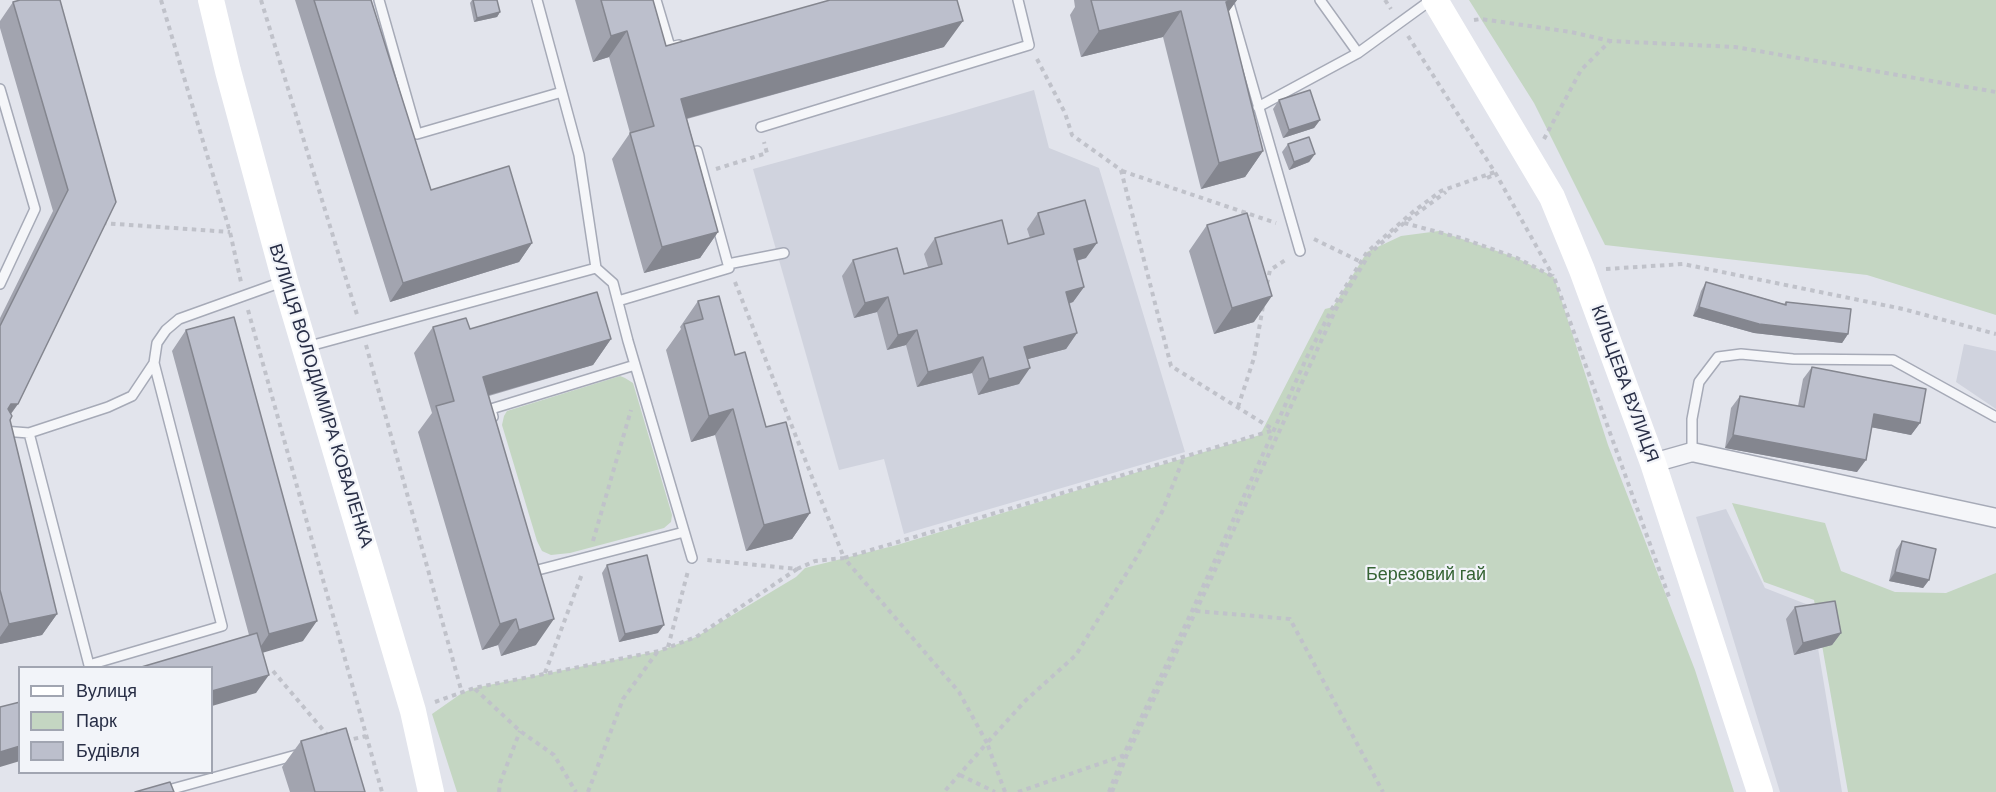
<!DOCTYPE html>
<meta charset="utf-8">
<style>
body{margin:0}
#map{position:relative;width:1996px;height:792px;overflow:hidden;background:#e2e4ec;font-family:"DM Sans",sans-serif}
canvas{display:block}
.legend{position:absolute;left:18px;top:666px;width:195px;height:108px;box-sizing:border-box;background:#f2f4f9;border:2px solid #a1a5b1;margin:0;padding:8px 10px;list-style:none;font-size:18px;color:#282e46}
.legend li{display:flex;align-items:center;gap:12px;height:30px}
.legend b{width:30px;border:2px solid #a1a5b1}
</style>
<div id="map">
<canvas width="1996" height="792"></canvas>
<ul class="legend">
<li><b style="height:8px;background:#fff"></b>Вулиця</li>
<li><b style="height:16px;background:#c4d6c2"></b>Парк</li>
<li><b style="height:16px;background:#bcbfcc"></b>Будівля</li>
</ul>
</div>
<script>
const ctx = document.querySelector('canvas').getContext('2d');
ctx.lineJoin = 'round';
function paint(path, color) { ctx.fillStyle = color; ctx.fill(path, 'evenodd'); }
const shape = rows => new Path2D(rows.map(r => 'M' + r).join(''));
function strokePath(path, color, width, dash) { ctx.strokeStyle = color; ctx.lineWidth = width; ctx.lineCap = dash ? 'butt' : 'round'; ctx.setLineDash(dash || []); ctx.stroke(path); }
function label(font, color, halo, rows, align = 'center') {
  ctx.font = font + ' "DM Sans",sans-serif'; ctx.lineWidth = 4.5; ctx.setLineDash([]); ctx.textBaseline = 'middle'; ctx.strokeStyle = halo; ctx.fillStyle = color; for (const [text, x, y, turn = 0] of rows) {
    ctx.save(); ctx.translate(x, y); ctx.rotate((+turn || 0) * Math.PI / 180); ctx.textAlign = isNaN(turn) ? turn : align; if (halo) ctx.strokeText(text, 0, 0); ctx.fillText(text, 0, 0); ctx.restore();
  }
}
paint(shape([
 [1034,90,1049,148,1099,168,1185,452,904,534,884,459,839,470,753,169,949,115],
 [1964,344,1996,351,1996,409,1956,382],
 [1726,509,1765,588,1811,606,1842,792,1780,792,1696,517]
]), '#d0d3de');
paint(shape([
 [1469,0,1996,0,1996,315,1867,275,1605,245,1534,103],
 [1439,231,1517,258,1554,277,1608,445,1695,670,1734,792,457,792,432,714,462,693,474,688,659,651,696,637,796,577,805,568,897,545,1260,435,1325,309,1333,307,1367,252,1401,236],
 [620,376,625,378,633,383,672,515,671,522,664,528,570,553,551,555,542,551,537,541,502,425,504,416,507,411],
 [1732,503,1825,523,1841,571,1895,592,1946,593,1996,573,1996,792,1848,792,1814,600,1764,582]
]), '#c4d6c2');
const lane = shape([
 [379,0,417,134,562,92],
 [537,0,579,155,596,268,613,283,628,341,692,558],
 [656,0,670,47,679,45],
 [1228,0,1300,251],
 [1320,0,1358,53,1431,0],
 [0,89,35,209,0,284],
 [1258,107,1358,53],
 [761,127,1029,45,1018,0],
 [728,264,784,253],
 [618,301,729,268,697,151],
 [306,347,596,268],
 [154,363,222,626,89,665,29,433,108,407,132,396,154,363,157,343,166,330,179,319,282,282],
 [493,417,491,409,635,365],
 [3,431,29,433],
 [1692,452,1692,419,1699,382,1718,357,1741,354,1793,359,1893,360,1996,417],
 [533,567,534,571,684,532],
 [161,792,300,754]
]);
const street = shape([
 [1653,463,1692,452,1996,518]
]);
strokePath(lane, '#a6aab7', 12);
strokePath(street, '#a6aab7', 21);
strokePath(shape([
 [161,0,230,232,241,282],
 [261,0,358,318],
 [1385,0,1391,9],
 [1474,20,1481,19,1571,32,1610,41],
 [1408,36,1496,174,1553,276],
 [1037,59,1065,113,1072,135,1121,170,1171,366,1274,430],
 [1544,139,1581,70,1610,41,1735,47,1996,92],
 [716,169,767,153,764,142],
 [1122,171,1276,223],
 [1487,178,1496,174],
 [102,223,230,232],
 [1404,223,1461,238,1517,258,1554,277,1669,597],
 [1314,239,1361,262],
 [1606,269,1683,264,1903,309,1996,334],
 [735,282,844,558,1274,430],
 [1267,284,1270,270,1287,259],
 [248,310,382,792],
 [366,345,462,693],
 [1238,407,1254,358,1263,306],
 [593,541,631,410],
 [797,569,815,561,844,558,959,692,987,743,944,792],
 [1196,611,1290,619,1383,792],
 [668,647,688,571],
 [273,671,329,737],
 [545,673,582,574],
 [475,689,520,731,554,755,576,792],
 [435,702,474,688,659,651,696,637,797,569,707,560],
 [345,741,366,736],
 [960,775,995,792],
 [499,792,500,783,520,731],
 [588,792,623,699,658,651],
 [1005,792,987,743,1025,701,1076,655,1136,558,1162,512,1184,457],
 [1018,792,1122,756],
 [1109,792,1123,756,1192,611,1306,359,1333,307,1367,252,1414,211,1441,191,1495,172],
 [1112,792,1126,757,1196,611,1336,309,1370,253,1404,223,1446,192]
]), '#c0c2ca', 4, [4.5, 4.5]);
strokePath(lane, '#f5f6f9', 9);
strokePath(street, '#f5f6f9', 18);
strokePath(shape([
 [211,0,228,71,285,281,413,711,431,792],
 [1435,0,1552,197,1582,270,1653,463,1760,792]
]), '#fff', 26);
paint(shape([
 [295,0,371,0,431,190,532,243,519,262,390,302],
 [472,0,497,0,500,12,497,17,474,22,470,3],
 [575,0,653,0,666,46,944,47,687,119,718,232,700,258,644,273,612,159,630,133,609,57,593,62],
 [1074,0,1237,0,1228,12,1263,151,1245,177,1201,189,1163,37,1081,57,1070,15,1075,7],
 [13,2,116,202,18,404,11,414,10,420,57,614,42,635,0,644,0,318,53,211,0,28,0,21],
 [1279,100,1320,120,1314,128,1283,138,1273,109],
 [1288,144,1315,154,1309,162,1289,170,1282,152],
 [1038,213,1086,258,1077,261,1084,287,1073,302,1069,304,1077,333,1066,349,1028,359,1019,384,978,395,972,373,917,387,906,345,887,350,877,312,854,318,842,276,853,260,904,274,928,267,924,254,935,238,1008,244,1030,238,1027,229],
 [1207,225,1254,322,1214,334,1189,251],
 [1706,282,1784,304,1786,302,1848,334,1842,343,1754,333,1693,316,1701,291],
 [698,301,735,355,766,427,810,513,792,539,746,551,715,435,691,442,666,350,681,329,680,327],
 [433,327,611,339,593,365,489,396,536,645,501,656,498,645,482,650,418,432,432,413,414,353],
 [186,330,303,641,262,652,256,693,249,635,172,351],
 [1812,367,1920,423,1911,435,1871,427,1857,472,1725,448,1731,408,1740,396,1798,406,1803,379],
 [1902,541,1929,580,1923,588,1889,581,1896,550],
 [607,565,658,633,619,642,602,573],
 [1795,607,1841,633,1832,645,1794,655,1786,619],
 [301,741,365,792,290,792,282,767]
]), '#a2a4af');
paint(shape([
 [1234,0,1237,0,1219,25,1226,2],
 [1181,11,1163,37,1081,57,1099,31],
 [500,12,497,17,474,22,477,18],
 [963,21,944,47,663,125,681,99],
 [627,31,609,57,593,62,611,36],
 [1320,120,1314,128,1283,138,1289,130],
 [1263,151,1245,177,1201,189,1219,163],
 [1315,154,1309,162,1289,170,1294,162],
 [718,232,700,258,644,273,662,247],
 [532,243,519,262,390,302,403,283],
 [1097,243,1086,258,1063,264,1074,249],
 [1084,287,1073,302,1055,307,1066,292],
 [1272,296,1254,322,1214,334,1232,308],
 [888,297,877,312,854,318,865,303],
 [1699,307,1848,334,1842,343,1754,333,1693,316],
 [917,330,906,345,887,350,898,335],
 [1077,333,1066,349,1013,363,1024,347],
 [611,339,593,365,465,402,483,377],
 [983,357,972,373,917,387,928,372],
 [1030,368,1019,384,978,395,989,379],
 [11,404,18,404,3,424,0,420],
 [733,409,715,435,691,442,709,416],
 [1874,414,1920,423,1911,435,1865,426],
 [1733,435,1866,460,1857,472,1725,448],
 [810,513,792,539,746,551,764,525],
 [1895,572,1929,580,1923,588,1889,581],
 [57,614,42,635,0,644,0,637,9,624],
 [516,619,498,645,482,650,500,624],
 [554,619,536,645,501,656,519,630],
 [317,621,303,641,255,655,269,634],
 [664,625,658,633,619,642,625,634],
 [1841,633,1832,645,1794,655,1803,643],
 [269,675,256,693,212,706,212,691],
 [20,746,20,761,0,767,0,752]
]), '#84868f');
const building = shape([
 [20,0,60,0,116,202,18,404,11,404,8,409,12,416,10,420,57,614,9,624,0,590,0,326,68,190,13,2,20,0],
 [314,0,371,0,431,190,509,166,532,243,403,283,314,0],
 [473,0,497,0,500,12,477,18,473,0],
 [601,0,653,0,666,46,830,0,957,0,963,21,681,99,718,232,662,247,630,133,654,126,627,31,611,36,601,0],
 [1091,0,1234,0,1226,2,1263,151,1219,163,1181,11,1099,31,1091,0],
 [1310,90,1320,120,1289,130,1279,100,1310,90],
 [1309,137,1315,154,1294,162,1288,144,1309,137],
 [1085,200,1097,243,1074,249,1084,287,1066,292,1077,333,1024,347,1030,368,989,379,983,357,928,372,917,330,898,335,888,297,865,303,853,260,897,248,904,274,942,264,935,238,1002,220,1008,244,1044,234,1038,213,1085,200],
 [1247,213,1272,296,1232,308,1207,225,1247,213],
 [1706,282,1786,305,1786,302,1851,309,1848,334,1759,324,1699,307,1706,282],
 [597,292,611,339,483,377,554,619,519,630,516,619,500,624,436,406,454,401,433,327,466,318,470,329,597,292],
 [719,296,735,355,745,352,766,427,786,422,810,513,764,525,733,409,709,416,684,324,703,319,698,301,719,296],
 [234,317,317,621,269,634,186,330,234,317],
 [1812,367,1926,389,1920,423,1874,414,1866,460,1733,435,1740,396,1804,407,1812,367],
 [1902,541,1936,549,1929,580,1895,572,1902,541],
 [647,555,664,625,625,634,607,565,647,555],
 [1835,601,1841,633,1803,643,1795,607,1835,601],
 [257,633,269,675,212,691,212,668,138,668,257,633],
 [20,702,20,746,0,752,0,707,20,702],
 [346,728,365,792,315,792,301,741,346,728],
 [170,782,174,792,135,792,170,782]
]);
paint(building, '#bcbfcc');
strokePath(building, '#84868f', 1.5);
label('18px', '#282e46', '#f2f4f9', [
 ["КІЛЬЦЕВА ВУЛИЦЯ",1624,384,70],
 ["ВУЛИЦЯ ВОЛОДИМИРА КОВАЛЕНКА",320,396,73]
]);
label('18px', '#356334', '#f2f4f9', [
 ["Березовий гай",1426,575]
]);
</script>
